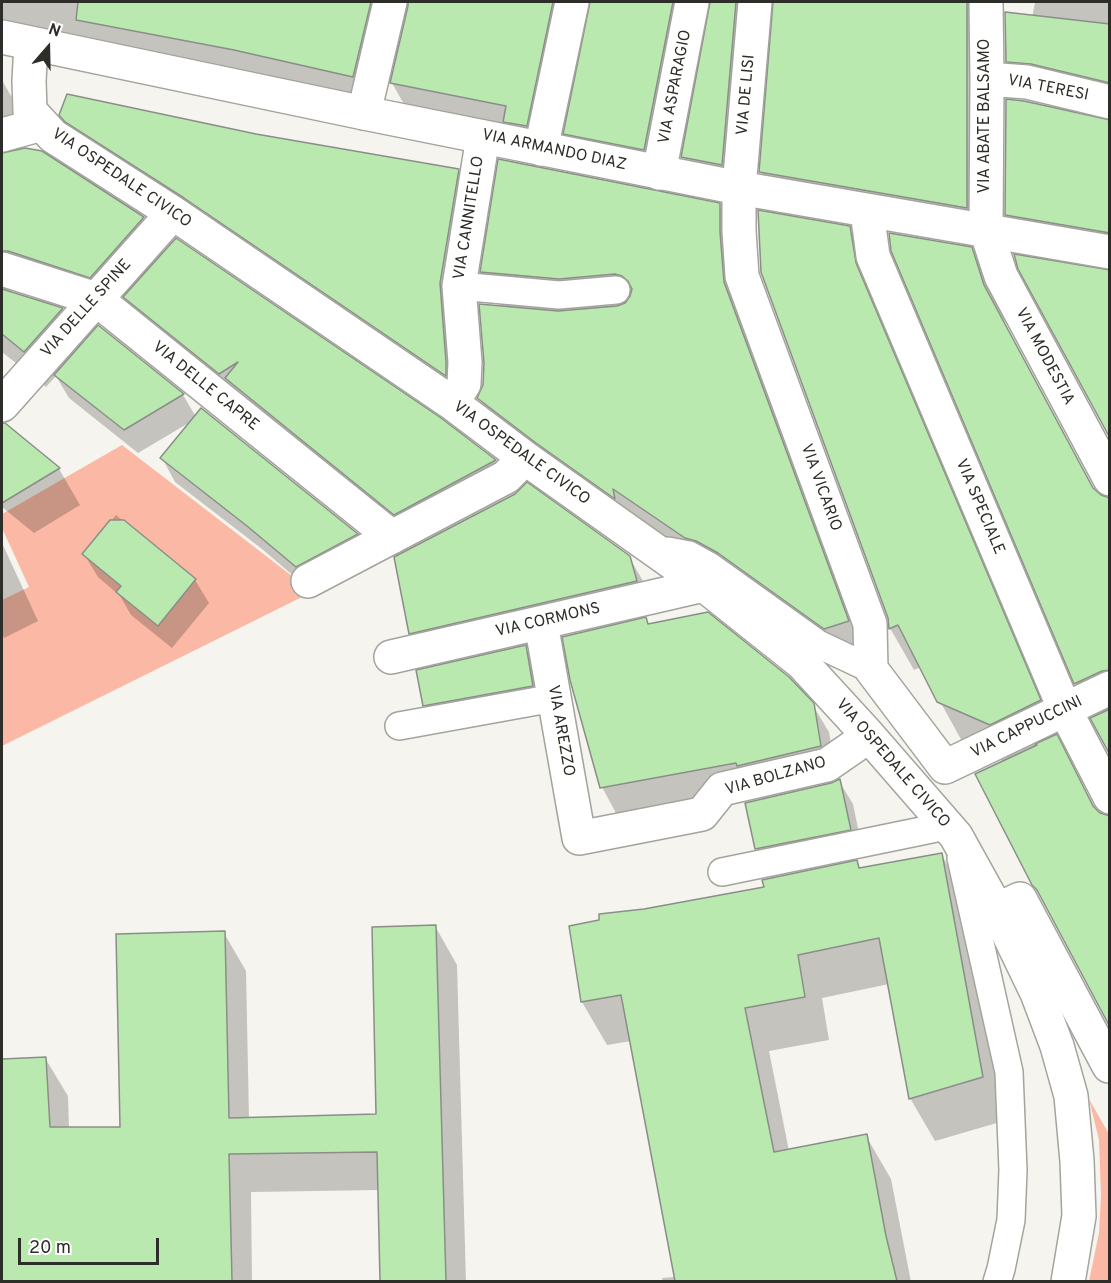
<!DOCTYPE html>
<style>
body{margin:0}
#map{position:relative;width:1111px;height:1283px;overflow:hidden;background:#f5f4ee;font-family:Overpass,sans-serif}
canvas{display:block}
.frame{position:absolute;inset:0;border:3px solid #2d2d2a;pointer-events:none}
.north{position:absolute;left:18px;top:18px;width:60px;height:60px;-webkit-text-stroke:4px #fffffe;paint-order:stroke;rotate:20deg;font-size:16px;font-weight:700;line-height:24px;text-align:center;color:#2d2d2a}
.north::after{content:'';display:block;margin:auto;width:21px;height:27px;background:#2d2d2a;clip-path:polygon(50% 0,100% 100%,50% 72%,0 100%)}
.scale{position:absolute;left:18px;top:1238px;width:141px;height:27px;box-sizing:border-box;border:3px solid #2d2d2a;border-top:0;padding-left:8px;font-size:18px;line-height:21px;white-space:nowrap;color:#2d2d2a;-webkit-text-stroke:4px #fffffe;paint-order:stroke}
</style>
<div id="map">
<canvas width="1111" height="1283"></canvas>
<div class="frame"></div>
<div class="north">N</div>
<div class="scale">20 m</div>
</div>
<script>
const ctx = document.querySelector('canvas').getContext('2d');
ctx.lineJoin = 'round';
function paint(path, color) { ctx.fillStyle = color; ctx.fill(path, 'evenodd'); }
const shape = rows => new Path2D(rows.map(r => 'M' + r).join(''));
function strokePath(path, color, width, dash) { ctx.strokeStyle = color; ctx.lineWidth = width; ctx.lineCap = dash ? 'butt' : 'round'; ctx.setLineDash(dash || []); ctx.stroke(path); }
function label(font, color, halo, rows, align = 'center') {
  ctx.font = font + ' Overpass,sans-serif'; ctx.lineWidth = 4.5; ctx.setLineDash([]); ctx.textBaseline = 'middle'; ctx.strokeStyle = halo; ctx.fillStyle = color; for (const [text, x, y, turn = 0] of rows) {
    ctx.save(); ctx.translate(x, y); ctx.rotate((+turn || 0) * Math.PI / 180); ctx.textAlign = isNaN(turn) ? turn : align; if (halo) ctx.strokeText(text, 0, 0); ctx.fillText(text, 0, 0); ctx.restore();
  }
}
paint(shape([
 [122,445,292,576,304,596,2,746,2,600,29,587,2,528,2,514],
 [1089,1099,1109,1134,1109,1281,1089,1281,1099,1233,1101,1195,1099,1140]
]), '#fbb9a5');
paint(shape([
 [2,2,989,2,985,240,779,204,761,172,774,16,765,17,740,197,701,189,683,157,710,16,704,16,662,181,584,166,565,134,590,16,584,16,545,158,410,115,392,83,407,16,403,16,371,108,2,31],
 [1035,2,1110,2,1110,116,1047,102,1024,63],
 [2,80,19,110,17,154,45,155,143,218,164,254,440,419,495,461,510,486,410,540,140,323,124,295,110,310,12,259,11,292,62,309,83,345,99,327,183,395,196,417,357,535,370,558,310,590,262,549,175,482,162,458,192,421,138,453,69,398,56,376,46,387,2,352],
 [61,115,255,135,458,171,477,204,465,397,80,149],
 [1110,122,1110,268,1029,254,1006,214],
 [719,205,743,246,872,662,503,440,479,398,484,386,502,307,482,272],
 [849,228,873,269,1063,742,1060,744,1098,813,1057,925,1033,884,1005,762,963,743,921,667,914,670,890,628],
 [971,249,994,288,1006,326,1096,493,1110,499,1110,752,1095,717,1076,684,893,251],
 [2,425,5,425,59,469,80,505,34,533,2,507],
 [116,515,195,580,209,603,172,648,131,615,120,596,98,577,84,554],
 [2,543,38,621,4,638,2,634],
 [629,557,643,581,649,605,424,656,410,633],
 [646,619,649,625,812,704,829,732,836,774,617,815,602,787],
 [525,647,539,670,545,709,438,729,424,705],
 [839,781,853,804,863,853,770,872,757,849],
 [941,854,966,897,1007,1120,935,1141,910,1098,889,984,822,998,829,1040,769,1051,789,1151,866,1136,891,1179,911,1282,663,1282,662,1278,676,1277,631,1041,607,1045,582,1002,571,927,644,911,765,888,856,862,861,870],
 [435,926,457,965,466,1282,381,1282,379,1190,251,1192,252,1282,2,1282,2,1268,6,1268,3,1229,2,1229,2,1097,45,1058,68,1096,69,1129,121,1129,224,933,246,971,249,1119,378,1115]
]), '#0003');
const building = shape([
 [78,2,371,2,353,77,234,50,76,20,78,2],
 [408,2,553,2,527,126,503,122,506,106,390,83,408,6,408,2],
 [590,2,673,2,644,150,563,134,590,2],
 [710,2,736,2,722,165,681,157,710,2],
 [773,2,967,2,967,208,759,172,773,2],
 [1005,12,1110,24,1110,83,1031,64,1006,62,1005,12],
 [67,94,256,134,459,169,440,283,446,362,446,376,184,198,65,122,59,115,67,94],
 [1006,99,1024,101,1110,120,1110,233,1005,215,1006,99],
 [25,148,42,151,144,217,90,278,8,251,2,251,2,153,25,148],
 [498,159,720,203,720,232,724,282,849,621,824,629,718,553,696,541,685,538,613,489,615,499,536,443,477,398,483,385,484,363,479,304,558,311,617,306,625,303,630,296,632,289,628,281,622,276,615,274,559,279,480,272,498,159],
 [758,210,850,226,856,263,1041,700,990,725,937,702,898,625,889,629,888,618,761,272,758,210],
 [889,233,972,247,984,285,1093,488,1101,495,1110,498,1110,670,1102,671,1074,684,891,251,889,233],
 [176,238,441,418,496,460,394,515,225,378,238,362,219,374,123,297,176,238],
 [1014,254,1110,270,1110,438,1018,269,1014,254],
 [2,289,63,308,24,352,2,334,2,289],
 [98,325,184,394,124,430,54,375,98,325],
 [201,408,358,534,296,567,247,526,160,458,201,408],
 [2,423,5,423,60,468,2,503,2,423],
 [527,482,630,556,637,581,409,634,394,557,515,494,527,482],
 [110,520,124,520,196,579,158,626,116,592,121,586,82,554,110,520],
 [708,612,789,677,814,703,821,746,737,766,736,763,600,788,570,680,562,637,646,617,648,624,708,612],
 [526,645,533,686,423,706,416,670,526,645],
 [1110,709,1110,755,1090,718,1110,709],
 [1057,734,1093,806,1100,813,1110,816,1110,1027,1037,890,1032,885,975,774,1037,745,1035,744,1057,734],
 [840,779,851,830,755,849,745,803,831,783,840,779],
 [942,853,983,1077,909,1099,879,938,798,955,805,997,745,1008,774,1152,867,1134,886,1236,897,1281,675,1281,621,995,581,1002,569,926,599,920,599,914,644,909,764,887,762,880,857,860,859,868,942,853],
 [436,925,446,1281,380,1281,377,1152,229,1154,232,1281,2,1281,2,1059,46,1057,50,1127,120,1127,116,934,225,931,229,1118,376,1114,372,927,436,925]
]);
paint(building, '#bae9b0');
strokePath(building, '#8a8e89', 1.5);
const service = shape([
 [459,286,559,295,616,290],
 [663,555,668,551,689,555,709,566,818,644,871,669],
 [399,726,554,698],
 [961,858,1009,1072,1013,1170,1011,1220,1001,1269,997,1282],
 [722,872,946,826]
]);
const pedestrian = shape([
 [997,910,1020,899,1109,1066]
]);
const minor = shape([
 [755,2,739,188,739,231,742,276,870,624,871,669,945,767,1110,688],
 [986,2,987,79,986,230,1001,276,1110,479],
 [31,44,29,81,30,111,53,136,173,213,452,403,525,458,704,585,802,663,869,736,956,836,997,910,1037,993,1057,1046,1071,1096,1077,1161,1079,1216,1068,1282],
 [987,79,1027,82,1110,102],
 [364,113,390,2],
 [2,135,42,124],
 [541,149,572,2],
 [659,173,692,2],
 [867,211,873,256,1065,710,1110,797],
 [2,269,96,299,392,537],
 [452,403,464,384,465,362,459,286,483,137],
 [2,405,173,213],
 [308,581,506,477,525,458],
 [541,623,579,838,702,814,722,789,827,765,869,736],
 [391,657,704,585]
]);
const tertiary = shape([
 [2,37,364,113,739,188,1110,252]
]);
strokePath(service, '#a4a49d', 30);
strokePath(pedestrian, '#a4a49d', 36);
strokePath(minor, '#a4a49d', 36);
strokePath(tertiary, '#a4a49d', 36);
strokePath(service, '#fff', 27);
strokePath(pedestrian, '#fff', 33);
strokePath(minor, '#fff', 33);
strokePath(tertiary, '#fff', 33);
label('16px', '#2d2d2a', '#fffffe', [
 ["VIA ASPARAGIO",676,87,-79],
 ["VIA TERESI",1048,89,11],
 ["VIA DE LISI",747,95,-85],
 ["VIA ABATE BALSAMO",986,116,-90],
 ["VIA ARMANDO DIAZ",554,151,12],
 ["VIA OSPEDALE CIVICO",121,179,34],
 ["VIA CANNITELLO",470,218,-81],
 ["VIA DELLE SPINE",87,309,-48],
 ["VIA MODESTIA",1044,357,62],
 ["VIA DELLE CAPRE",205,387,39],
 ["VIA OSPEDALE CIVICO",521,454,36],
 ["VIA VICARIO",820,488,70],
 ["VIA SPECIALE",979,507,67],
 ["VIA CORMONS",548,621,-13],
 ["VIA CAPPUCCINI",1027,728,-26],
 ["VIA AREZZO",560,731,80],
 ["VIA OSPEDALE CIVICO",892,764,49],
 ["VIA BOLZANO",776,777,-16]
]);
</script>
